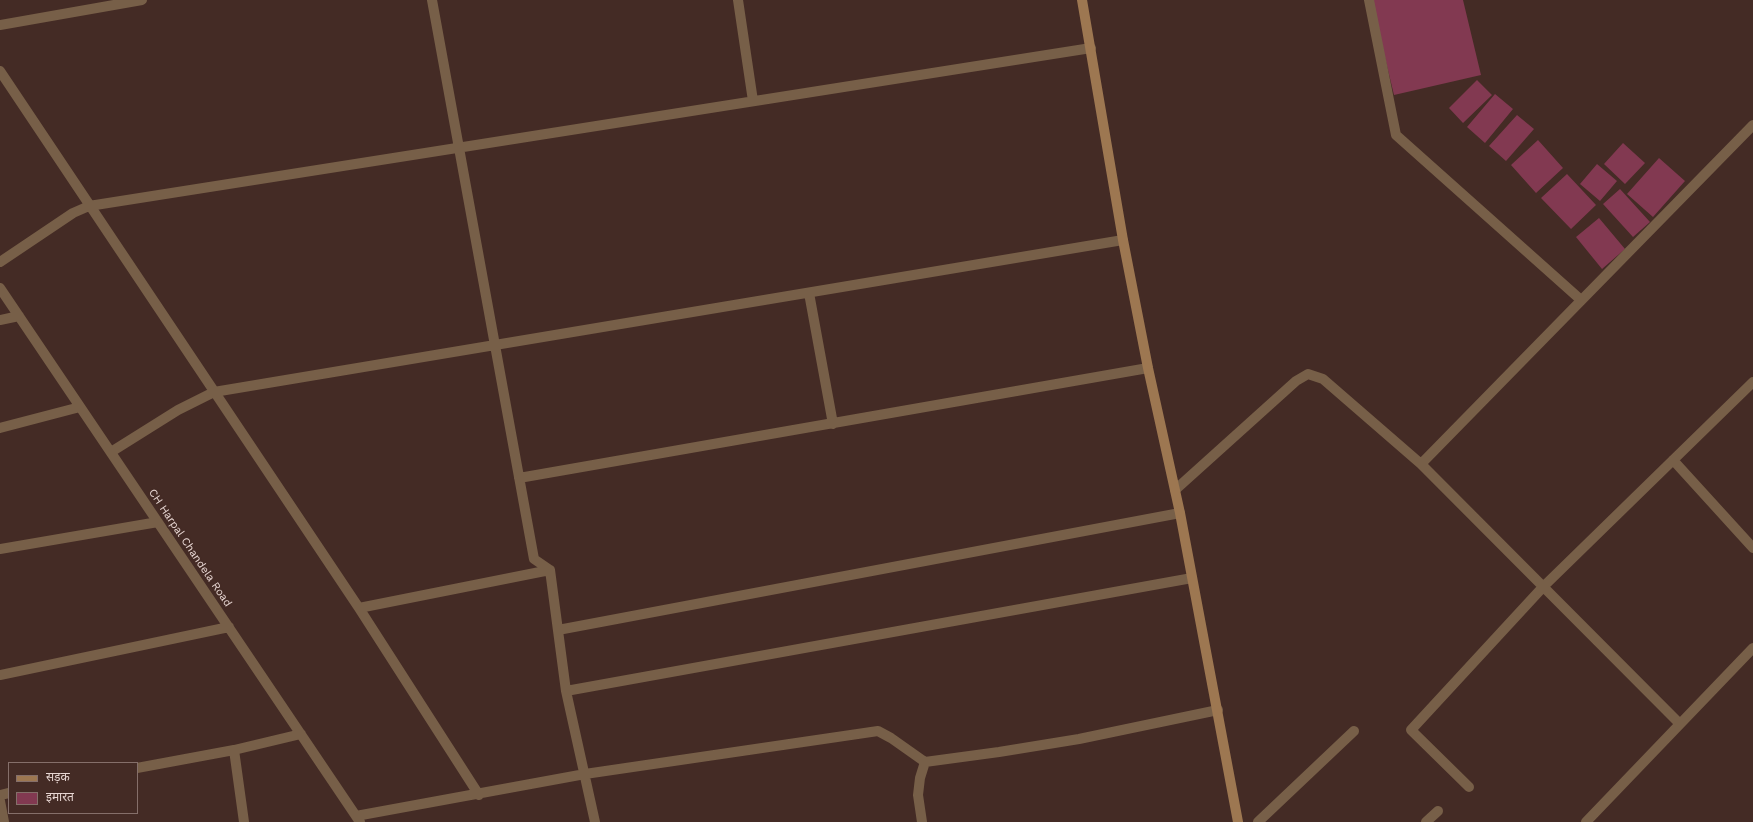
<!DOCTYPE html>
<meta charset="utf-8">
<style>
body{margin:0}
#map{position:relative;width:1753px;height:822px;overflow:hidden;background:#442b25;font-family:"Work Sans","Noto Sans Devanagari",sans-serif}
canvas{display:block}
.legend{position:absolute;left:8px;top:762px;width:130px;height:52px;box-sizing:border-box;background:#442b25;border:1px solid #856f6a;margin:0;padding:5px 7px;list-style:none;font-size:12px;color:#e7d6d2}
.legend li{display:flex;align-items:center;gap:8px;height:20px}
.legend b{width:20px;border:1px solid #856f6a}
</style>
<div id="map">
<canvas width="1753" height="822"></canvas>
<ul class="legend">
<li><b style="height:5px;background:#9d7751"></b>सड़क</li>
<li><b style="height:11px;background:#823951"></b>इमारत</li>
</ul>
</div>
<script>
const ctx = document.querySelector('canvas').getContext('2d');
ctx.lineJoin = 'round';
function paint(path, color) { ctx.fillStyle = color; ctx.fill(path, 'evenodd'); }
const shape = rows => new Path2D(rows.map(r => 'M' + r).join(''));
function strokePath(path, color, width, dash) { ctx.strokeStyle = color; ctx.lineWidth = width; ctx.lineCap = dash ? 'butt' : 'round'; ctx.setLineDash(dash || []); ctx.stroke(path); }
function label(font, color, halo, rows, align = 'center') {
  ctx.font = font + ' "Work Sans",sans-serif'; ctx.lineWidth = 3.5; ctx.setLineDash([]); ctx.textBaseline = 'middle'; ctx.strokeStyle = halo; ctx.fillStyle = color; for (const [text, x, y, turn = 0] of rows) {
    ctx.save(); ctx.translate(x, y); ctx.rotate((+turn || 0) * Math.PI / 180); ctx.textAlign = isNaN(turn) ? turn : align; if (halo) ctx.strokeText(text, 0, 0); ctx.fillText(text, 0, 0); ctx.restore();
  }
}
paint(shape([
 [1371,0,1463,0,1481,75,1394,95],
 [1477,80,1492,95,1463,123,1449,108],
 [1495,94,1513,109,1485,143,1467,127],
 [1517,115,1534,129,1506,161,1489,146],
 [1538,140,1563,168,1536,193,1511,165],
 [1623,143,1645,163,1625,184,1604,164],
 [1659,158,1685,181,1653,217,1627,194],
 [1597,164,1617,181,1600,201,1580,184],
 [1567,174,1596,205,1571,229,1541,198],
 [1620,189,1650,222,1633,237,1603,204],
 [1599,218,1625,249,1602,269,1576,237]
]), '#823951');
strokePath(shape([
 [432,0,534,559,550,570,566,691,595,822],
 [738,0,753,101],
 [1369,0,1396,135,1581,300],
 [0,25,142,0],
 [0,71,359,608,479,795],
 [0,262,73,213,89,206,1091,48],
 [0,288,360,822],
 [809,293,833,424],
 [0,320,19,316],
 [0,428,80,407],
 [111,452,178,410,214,392,1123,240],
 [1673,460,1753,548],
 [1421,464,1753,125],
 [519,478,1148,368],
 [1175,490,1296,381,1308,374,1323,379,1421,464,1679,723],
 [0,549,158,522],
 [359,608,550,570],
 [558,630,1180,513],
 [0,675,229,627],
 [566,691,1192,578],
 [234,750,244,822],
 [137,768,234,750,301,734],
 [1469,787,1411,730,1543,587,1753,382],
 [0,795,9,793],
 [0,801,4,822],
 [356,816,585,774,878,731,891,738,925,762,999,752,1079,739,1218,710],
 [922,822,918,795,920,778,925,762],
 [1258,822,1354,731],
 [1426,822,1438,811],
 [1586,822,1753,648]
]), '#775f48', 10);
strokePath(shape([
 [1082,0,1123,240,1148,368,1180,513,1238,822]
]), '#9d7751', 10);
label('11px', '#e7d6d2', '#442b25', [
 ["CH Harpal Chandela Road",190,548,56]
]);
</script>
